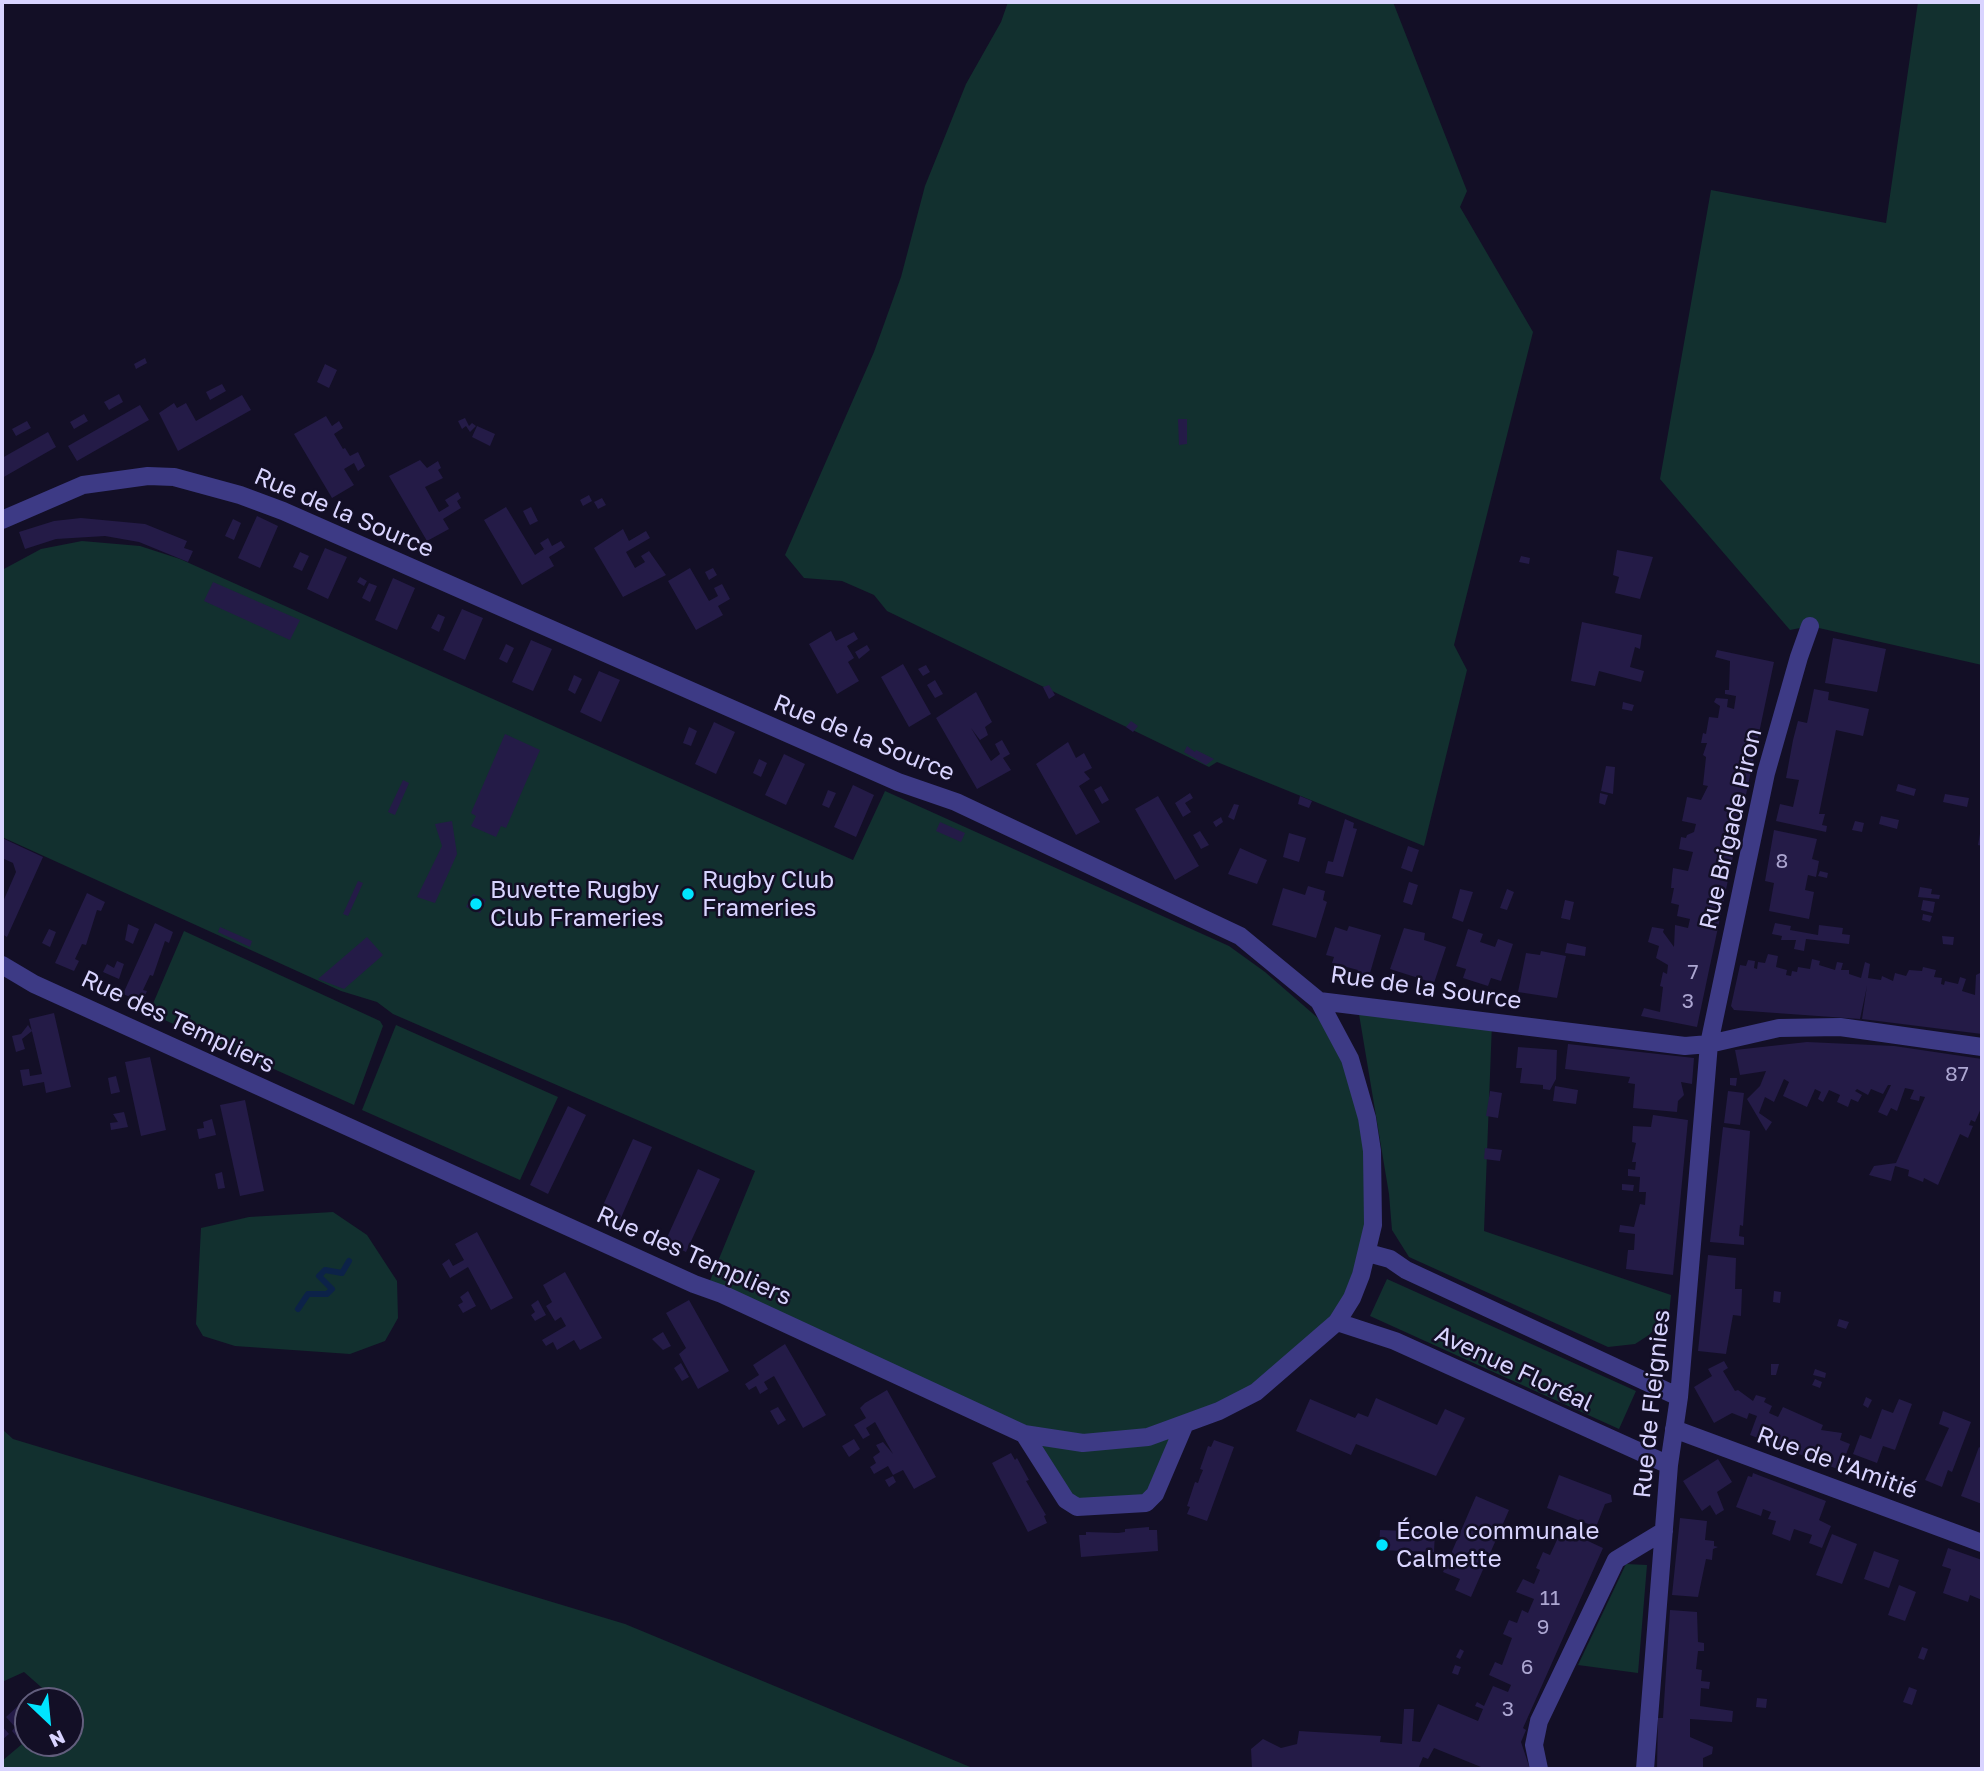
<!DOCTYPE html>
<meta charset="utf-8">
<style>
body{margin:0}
#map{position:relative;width:1984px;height:1771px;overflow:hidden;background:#130f26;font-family:"Golos Text",sans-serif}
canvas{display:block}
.frame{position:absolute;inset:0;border:4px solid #d9d4ff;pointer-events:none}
.north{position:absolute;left:14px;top:1687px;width:70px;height:70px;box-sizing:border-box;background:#130f26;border:2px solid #625e7d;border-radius:50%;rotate:154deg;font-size:19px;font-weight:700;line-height:28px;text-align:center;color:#d9d4ff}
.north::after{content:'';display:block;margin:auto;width:24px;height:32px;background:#00e5ff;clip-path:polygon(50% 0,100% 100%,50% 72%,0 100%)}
</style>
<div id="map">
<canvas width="1984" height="1771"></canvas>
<div class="frame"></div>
<div class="north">N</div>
</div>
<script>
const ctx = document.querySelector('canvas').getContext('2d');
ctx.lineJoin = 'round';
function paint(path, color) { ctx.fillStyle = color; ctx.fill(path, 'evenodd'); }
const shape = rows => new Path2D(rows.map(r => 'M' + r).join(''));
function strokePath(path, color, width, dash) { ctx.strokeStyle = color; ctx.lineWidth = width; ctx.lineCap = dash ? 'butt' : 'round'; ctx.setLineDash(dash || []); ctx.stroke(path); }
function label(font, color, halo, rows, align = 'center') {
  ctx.font = font + ' "Golos Text",sans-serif'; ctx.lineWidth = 5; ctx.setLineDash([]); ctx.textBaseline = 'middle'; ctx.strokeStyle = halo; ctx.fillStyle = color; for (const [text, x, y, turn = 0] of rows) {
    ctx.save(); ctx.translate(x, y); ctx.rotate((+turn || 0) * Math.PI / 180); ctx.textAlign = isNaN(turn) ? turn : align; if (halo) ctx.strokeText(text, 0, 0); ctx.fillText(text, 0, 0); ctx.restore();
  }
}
paint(shape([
 [1008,2,1393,2,1467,191,1460,207,1533,332,1454,645,1467,670,1424,846,1217,762,1209,767,887,611,874,595,842,581,804,578,785,555,874,352,901,277,925,186,966,84,1001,22],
 [1918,2,1982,2,1982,665,1810,626,1790,630,1660,479,1711,190,1886,223],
 [82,541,140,546,180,559,853,860,885,791,1229,946,1265,972,1334,1032,1350,1059,1373,1187,1352,1298,1256,1392,1184,1426,1155,1494,1077,1507,1024,1434,707,1288,755,1171,393,1014,377,1002,341,991,2,837,2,570,41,549],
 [184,931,380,1021,383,1026,354,1105,149,1013],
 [1358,1008,1492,1023,1484,1231,1671,1295,1669,1314,1649,1335,1635,1344,1608,1347,1409,1257,1392,1230,1389,1194],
 [396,1025,558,1097,520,1180,362,1110],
 [333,1212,367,1235,397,1281,398,1318,385,1341,350,1354,235,1346,203,1336,196,1324,201,1228,249,1217],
 [1387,1279,1636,1391,1619,1429,1370,1316],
 [3,1430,13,1439,625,1624,975,1769,2,1769,2,1761,28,1739,28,1743,70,1743,70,1701,57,1701,24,1672,2,1682],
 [1626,1564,1647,1565,1638,1673,1578,1665]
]), '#12302f');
strokePath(shape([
 [298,1309,308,1294,327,1294,332,1289,319,1276,325,1270,342,1273,349,1261]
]), '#0c2248', 6);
paint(shape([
 [145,358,147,363,136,369,134,364],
 [325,364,337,370,329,388,317,382],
 [222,384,226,391,210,400,206,392],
 [119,394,123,402,109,410,104,402],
 [242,395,251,410,178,451,159,413,174,403,177,408,186,403,196,421],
 [140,405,149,420,77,461,68,446],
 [84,414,88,421,74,429,70,422],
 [326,416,332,426,339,421,343,428,334,434,343,449,345,448,350,456,358,452,365,466,358,471,354,463,344,469,354,485,332,498,294,434],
 [465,418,469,426,472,423,476,426,470,432,466,426,462,429,458,421],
 [1178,419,1187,419,1187,444,1179,445],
 [27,421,31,428,16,436,12,429],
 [477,426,495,434,490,446,472,437],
 [48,432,56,447,2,478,2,458],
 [420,460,427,468,438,461,441,468,438,470,443,478,425,487,439,512,449,506,445,500,458,492,461,498,457,501,461,508,443,519,449,529,427,541,389,476],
 [589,495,592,501,583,506,580,500],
 [602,498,606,505,598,509,594,502],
 [506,507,535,555,544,549,540,543,548,538,552,546,561,541,565,547,549,557,554,566,522,585,484,520],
 [531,507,538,521,530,525,523,511],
 [257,516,278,526,260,568,238,558],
 [81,518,145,524,187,541,184,548,193,551,188,562,139,542,105,536,56,539,25,549,19,532,54,521],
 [233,519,241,523,234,540,225,536],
 [623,529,629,541,646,531,650,538,626,552,635,568,645,562,641,556,649,551,666,575,623,597,594,548],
 [325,548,347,557,328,599,307,589],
 [1617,550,1653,557,1640,599,1615,593,1619,577,1613,575],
 [300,552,309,556,302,571,293,567],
 [1521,556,1530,558,1529,564,1519,562],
 [690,568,709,601,718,596,714,588,722,584,730,599,718,606,723,615,696,630,668,581],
 [713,568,717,575,709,580,705,572],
 [360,577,367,581,364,586,357,582],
 [393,578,415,588,397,630,375,620],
 [213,582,300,620,290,640,204,601],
 [369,583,377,586,370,602,362,598],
 [462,609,483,618,465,660,443,650],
 [438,614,445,617,439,632,431,628],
 [1582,622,1642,635,1640,649,1635,647,1630,667,1644,671,1641,682,1599,671,1595,686,1571,681],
 [831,631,836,641,854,632,858,639,847,646,854,658,848,662,859,681,837,694,809,644],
 [1833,638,1886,649,1877,692,1825,683],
 [531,640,552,649,533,691,512,682],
 [506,644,514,648,507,663,499,659],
 [867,645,870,650,859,659,855,652],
 [1717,650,1774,662,1697,1027,1641,1016,1644,1008,1660,1012,1663,987,1660,986,1663,972,1667,974,1668,965,1656,958,1659,946,1648,942,1652,927,1664,929,1663,932,1674,947,1675,925,1688,928,1690,919,1677,916,1679,905,1671,903,1674,888,1671,888,1672,876,1673,868,1688,871,1693,852,1679,849,1681,837,1686,838,1687,835,1694,832,1696,824,1682,821,1687,797,1701,800,1708,786,1703,785,1706,757,1703,755,1707,743,1701,743,1703,733,1706,734,1709,717,1718,718,1720,706,1714,702,1716,698,1728,699,1727,707,1734,709,1736,696,1725,694,1725,690,1729,690,1730,661,1715,657],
 [903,664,931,714,909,727,881,677],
 [926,665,930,672,923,676,918,669],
 [599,671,620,680,601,722,580,712],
 [574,675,582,679,575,694,568,690],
 [935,680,943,694,935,698,927,685],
 [1049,685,1055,695,1049,699,1043,687],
 [1814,689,1829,692,1828,700,1869,709,1863,736,1836,730,1819,814,1825,814,1822,825,1827,826,1826,832,1776,821,1780,804,1793,807,1799,780,1786,778,1793,740,1798,721,1807,723],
 [976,692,992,722,985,727,988,735,980,740,971,728,991,761,1000,754,995,744,1002,740,1010,754,1003,758,1011,770,977,789,936,718],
 [1623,702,1634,705,1632,711,1622,709],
 [1131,721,1138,726,1133,732,1126,727],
 [714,722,735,732,716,774,695,764],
 [689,727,697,731,691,746,683,743],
 [505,734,540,750,506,828,501,826,496,837,471,826,476,816,471,813],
 [1068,742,1076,758,1084,753,1092,768,1084,772,1090,779,1079,786,1100,822,1076,835,1036,764],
 [1187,746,1195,752,1196,750,1214,759,1206,765,1184,752],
 [784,754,805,764,786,805,765,795],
 [759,759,767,763,761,777,753,773],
 [1606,766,1615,767,1613,794,1601,791],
 [403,780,409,783,395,815,388,812],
 [1898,784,1916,789,1914,796,1896,791],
 [853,785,874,795,856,837,834,827],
 [1101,786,1109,800,1102,804,1094,790],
 [828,790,836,793,829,808,822,805],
 [1190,793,1193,798,1185,803,1191,812,1183,817,1175,803],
 [1600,793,1608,795,1605,805,1599,803],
 [1945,794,1969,798,1967,807,1943,802],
 [1158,796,1199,866,1175,880,1135,809],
 [1300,796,1312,801,1309,808,1298,804],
 [1234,804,1239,805,1234,820,1228,817],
 [1881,816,1899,820,1897,829,1879,824],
 [1221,817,1223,822,1216,827,1213,822],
 [1345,819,1354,823,1353,828,1357,829,1343,877,1325,873,1328,861,1333,862],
 [452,821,457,854,435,903,417,897,442,846,435,824],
 [1855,821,1864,823,1862,832,1852,830],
 [940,822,965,833,961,842,936,831],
 [1981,828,1982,828,1982,846,1978,845],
 [1774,830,1817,839,1812,859,1819,861,1816,877,1808,875,1805,890,1814,892,1809,919,1769,911,1774,883,1765,881],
 [1200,831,1209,845,1201,849,1193,835],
 [1289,833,1306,838,1299,862,1283,857],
 [2,838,43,857,7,937,2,934,2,904,16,872,13,863,2,858],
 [1408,846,1419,850,1412,872,1401,868],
 [1240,848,1267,860,1257,884,1228,874],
 [1820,871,1828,873,1827,878,1818,876],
 [358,881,363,883,348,916,343,914],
 [1409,882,1418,885,1412,905,1403,902],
 [1308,886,1325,891,1323,900,1327,902,1316,938,1272,925,1283,888,1305,895],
 [1920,887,1932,889,1931,894,1940,895,1939,899,1918,897],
 [1460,889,1473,892,1463,922,1452,918],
 [1507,889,1514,892,1507,910,1500,908],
 [87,893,105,902,101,911,97,910,86,945,82,944,75,959,79,961,74,971,55,963],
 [473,894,486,900,480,913,466,907],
 [1565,900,1574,902,1570,920,1561,918],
 [1923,900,1935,902,1933,913,1921,910],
 [1923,914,1932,916,1930,922,1922,920],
 [155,923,173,932,169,943,165,941,153,976,150,975,143,990,147,991,142,1002,123,994],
 [1775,923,1791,926,1790,930,1818,935,1819,925,1843,928,1842,934,1850,935,1849,944,1806,939,1804,951,1794,949,1796,940,1781,940,1782,936,1772,934],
 [128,924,139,929,133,944,125,940],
 [1349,926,1381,935,1368,980,1355,977,1358,970,1332,963,1334,957,1326,955,1335,927,1347,931],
 [220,927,252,941,250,947,218,932],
 [1404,928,1425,933,1424,940,1446,947,1434,983,1390,969],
 [49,929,56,932,50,947,42,943],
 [1468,929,1483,934,1480,942,1495,947,1498,939,1513,944,1501,981,1491,978,1488,986,1463,978,1466,969,1456,966],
 [1942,936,1954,937,1953,945,1943,944],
 [367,937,383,955,344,989,318,979],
 [1567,943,1586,947,1585,956,1565,953],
 [1541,951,1566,956,1557,998,1518,992,1526,953,1540,955],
 [1768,954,1778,956,1776,967,1787,970,1786,975,1791,976,1792,971,1797,972,1798,967,1810,969,1812,959,1820,961,1819,965,1835,970,1837,962,1843,963,1841,970,1849,970,1849,974,1861,978,1865,962,1870,964,1868,978,1881,980,1882,976,1893,981,1895,973,1906,976,1909,970,1922,971,1923,967,1936,970,1934,977,1942,978,1941,984,1944,985,1945,981,1958,984,1960,977,1966,979,1962,991,1975,995,1976,975,1982,972,1982,1034,1862,1019,1867,986,1860,1019,1734,1010,1731,1006,1740,965,1746,966,1748,960,1755,961,1754,968,1757,969,1758,962,1765,963],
 [117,961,124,964,119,979,103,972,107,964,114,968],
 [54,1013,71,1087,46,1093,44,1082,23,1086,20,1070,29,1069,30,1076,42,1074,29,1019],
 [28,1025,32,1031,22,1039,25,1049,16,1052,12,1036,21,1034],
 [1807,1042,1894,1046,1982,1059,1982,1106,1975,1122,1971,1120,1969,1125,1973,1126,1968,1138,1960,1134,1938,1185,1924,1178,1923,1182,1908,1176,1909,1170,1895,1166,1891,1181,1869,1175,1874,1166,1896,1163,1925,1097,1920,1096,1919,1101,1910,1099,1914,1090,1905,1088,1897,1111,1891,1108,1887,1116,1878,1112,1891,1085,1888,1085,1883,1094,1871,1089,1868,1095,1857,1089,1855,1091,1862,1095,1858,1102,1851,1099,1848,1107,1837,1102,1840,1095,1829,1090,1823,1102,1818,1099,1821,1092,1815,1089,1807,1107,1783,1096,1789,1082,1784,1079,1774,1102,1765,1097,1759,1113,1772,1122,1766,1131,1747,1099,1760,1086,1766,1071,1740,1075,1735,1050],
 [1568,1044,1694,1058,1692,1084,1681,1082,1684,1095,1678,1101,1677,1112,1633,1108,1635,1084,1628,1083,1630,1077,1565,1069],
 [1518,1047,1557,1050,1556,1079,1550,1090,1543,1089,1543,1085,1520,1083,1522,1068,1516,1068],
 [150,1057,166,1130,141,1136,125,1062],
 [116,1076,120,1092,111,1094,108,1078],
 [1730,1078,1737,1078,1736,1086,1730,1085],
 [1555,1086,1578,1090,1576,1104,1553,1101],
 [1490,1091,1502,1093,1498,1118,1486,1116],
 [1728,1091,1744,1093,1740,1125,1724,1123],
 [245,1100,264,1191,240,1196,220,1105],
 [568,1106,586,1115,548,1194,530,1185],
 [124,1112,128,1127,111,1130,110,1123,118,1122,113,1114],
 [1653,1115,1688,1120,1673,1275,1626,1269,1628,1250,1634,1250,1635,1234,1619,1232,1620,1225,1634,1227,1640,1204,1645,1205,1646,1192,1639,1192,1640,1177,1628,1176,1628,1169,1635,1170,1636,1162,1632,1162,1636,1143,1632,1142,1633,1126,1651,1127],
 [212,1119,216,1135,199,1139,197,1129,204,1128,203,1122],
 [1723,1127,1750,1131,1743,1226,1740,1225,1739,1236,1744,1237,1744,1245,1710,1242],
 [633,1139,652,1147,620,1220,600,1212],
 [1485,1148,1502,1150,1500,1161,1484,1159],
 [698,1169,720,1179,686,1252,665,1242],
 [222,1172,225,1188,218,1189,215,1174],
 [1622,1184,1634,1185,1633,1191,1622,1190],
 [477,1232,513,1298,491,1310,468,1267,450,1278,442,1264,449,1259,453,1266,464,1260,455,1244],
 [1708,1255,1736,1258,1735,1289,1742,1289,1741,1316,1733,1315,1726,1354,1698,1351],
 [565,1272,602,1338,580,1350,574,1340,557,1350,553,1342,546,1346,542,1340,566,1326,561,1317,555,1321,546,1306,552,1302,543,1285],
 [468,1291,476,1306,463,1313,458,1305,463,1302,460,1297],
 [1774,1291,1781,1292,1780,1303,1773,1302],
 [538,1300,546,1315,535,1321,531,1315,535,1312,531,1305],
 [689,1300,729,1371,698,1389,679,1354,686,1348,666,1313],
 [1839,1319,1849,1322,1846,1329,1837,1326],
 [663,1332,671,1346,663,1350,652,1339],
 [785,1344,826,1415,803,1428,774,1376,764,1382,768,1389,760,1394,756,1386,749,1390,745,1384,759,1375,753,1365],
 [1724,1361,1728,1368,1723,1371,1735,1391,1738,1390,1753,1401,1756,1395,1766,1398,1764,1402,1772,1406,1769,1413,1778,1417,1783,1407,1823,1425,1821,1430,1842,1433,1840,1440,1850,1444,1840,1470,1750,1435,1757,1416,1749,1413,1747,1419,1732,1413,1714,1423,1694,1387,1712,1376,1708,1369],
 [681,1363,689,1377,682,1381,674,1368],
 [1771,1364,1779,1364,1776,1375,1771,1375],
 [1815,1369,1826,1373,1825,1378,1813,1375],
 [1815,1379,1822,1382,1820,1388,1812,1385],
 [887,1390,936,1477,914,1489,903,1470,893,1475,888,1466,874,1474,870,1467,876,1463,873,1457,880,1452,876,1445,883,1442,893,1454,875,1422,866,1428,870,1435,863,1439,854,1425,866,1418,860,1408,865,1403],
 [1866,1397,1872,1400,1868,1408,1863,1405],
 [1376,1398,1437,1425,1445,1409,1465,1418,1436,1476,1356,1444,1351,1455,1296,1431,1310,1399,1355,1418,1358,1413,1368,1417],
 [1899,1399,1912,1404,1895,1450,1883,1446,1877,1463,1853,1454,1860,1435,1871,1439,1882,1409,1893,1413],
 [778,1407,786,1420,778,1425,770,1411],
 [1943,1411,1971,1422,1952,1472,1948,1470,1942,1487,1925,1480,1949,1428,1939,1424],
 [854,1439,860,1449,849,1457,842,1446],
 [1214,1440,1234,1447,1207,1521,1187,1514,1190,1507,1187,1506,1195,1482,1198,1483,1200,1477,1203,1470,1200,1469,1208,1446,1211,1447],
 [1979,1447,1982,1449,1982,1504,1961,1496],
 [1011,1453,1015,1460,1017,1458,1029,1480,1026,1481,1046,1515,1044,1516,1047,1523,1028,1532,992,1463],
 [1718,1459,1732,1482,1717,1492,1724,1510,1716,1515,1710,1505,1702,1511,1683,1481],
 [1753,1473,1826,1501,1819,1520,1831,1526,1822,1548,1809,1543,1812,1535,1794,1529,1790,1541,1772,1534,1776,1521,1768,1519,1771,1512,1763,1509,1761,1516,1736,1507,1748,1476,1752,1477],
 [1559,1475,1611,1495,1612,1502,1605,1504,1596,1527,1547,1508],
 [893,1476,896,1482,889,1487,885,1480],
 [1476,1496,1509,1510,1471,1597,1455,1590,1460,1579,1443,1572],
 [1680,1518,1707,1521,1705,1540,1714,1541,1714,1546,1718,1547,1713,1549,1712,1560,1706,1559,1698,1597,1672,1595],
 [1149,1527,1149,1530,1157,1530,1158,1551,1081,1557,1079,1535,1086,1535,1086,1532,1118,1533,1125,1532,1125,1529],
 [1562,1529,1603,1548,1523,1728,1526,1730,1521,1742,1530,1769,1486,1769,1434,1748,1428,1759,1423,1757,1418,1769,1252,1769,1251,1749,1263,1739,1281,1748,1297,1744,1299,1731,1381,1736,1380,1742,1402,1744,1404,1709,1414,1709,1412,1741,1420,1742,1438,1704,1478,1721,1483,1709,1475,1706,1477,1702,1484,1706,1493,1686,1508,1692,1511,1685,1489,1675,1495,1662,1502,1665,1505,1657,1512,1638,1503,1634,1509,1620,1517,1623,1522,1610,1528,1613,1534,1599,1516,1592,1523,1579,1534,1584,1540,1570,1536,1568,1543,1552,1550,1555],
 [1380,1530,1435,1532,1434,1552,1379,1550],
 [1832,1534,1857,1544,1842,1584,1816,1575],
 [1948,1548,1982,1560,1982,1600,1970,1595,1968,1602,1943,1593,1951,1569,1942,1566],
 [1874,1551,1899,1560,1889,1588,1864,1579],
 [1899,1585,1916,1592,1905,1621,1888,1615],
 [1670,1610,1697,1612,1698,1642,1704,1643,1704,1651,1698,1651,1696,1669,1702,1670,1701,1681,1710,1682,1709,1689,1701,1688,1700,1706,1733,1711,1732,1722,1690,1719,1690,1737,1713,1747,1712,1754,1703,1758,1703,1769,1657,1769,1658,1718,1663,1718],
 [1922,1647,1928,1649,1924,1660,1918,1658],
 [1460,1649,1464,1651,1460,1659,1456,1657],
 [1455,1665,1461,1667,1458,1675,1452,1673],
 [1909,1687,1917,1690,1912,1705,1903,1702],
 [36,1689,47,1701,28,1701,28,1729,18,1738,12,1731,15,1727,6,1717],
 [1757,1698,1767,1699,1766,1708,1756,1707],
 [2,1726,9,1734,2,1740]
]), '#241b47');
strokePath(shape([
 [2,520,83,485,148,476,174,477,240,495,283,511,898,782,956,802,1240,936,1319,1001,1685,1046,1709,1044,1779,1028,1840,1027,1982,1047],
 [2,965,34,984,694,1284,722,1294,1024,1434,1083,1443,1148,1437,1219,1411,1256,1392,1337,1322,1352,1298,1361,1275,1373,1225,1372,1151,1367,1118,1350,1059,1319,1001],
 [1368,1253,1390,1259,1406,1270,1679,1397],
 [1337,1322,1395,1341,1669,1465],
 [1674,1429,1982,1543],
 [1024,1434,1066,1500,1077,1507,1146,1503,1155,1494,1184,1426],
 [1539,1769,1534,1745,1539,1721,1616,1560,1664,1531],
 [1645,1769,1669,1465,1679,1397,1709,1044,1766,773,1799,657,1810,626]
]), '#3d3a85', 18);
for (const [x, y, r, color] of [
 [688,894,7,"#00e5ff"],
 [476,904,7,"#00e5ff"],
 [1382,1545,7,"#00e5ff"]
]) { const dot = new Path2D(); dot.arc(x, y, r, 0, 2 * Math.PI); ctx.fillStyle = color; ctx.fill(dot); strokePath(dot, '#130f26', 2.5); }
label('21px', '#aca6d1', null, [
 ["8",1782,861],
 ["7",1693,972],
 ["3",1688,1001],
 ["87",1957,1074],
 ["11",1550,1598],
 ["9",1543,1627],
 ["6",1527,1667],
 ["3",1508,1709]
]);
label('24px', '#d9d4ff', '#130f26', [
 ["Rue de la Source",344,513,23],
 ["Rue de la Source",864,738,22],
 ["Rue Brigade Piron",1731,829,-77],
 ["Rue de la Source",1426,988,8],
 ["Rue des Templiers",178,1022,25],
 ["Rue des Templiers",694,1256,24],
 ["Avenue Floréal",1514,1369,25],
 ["Rue de Fleignies",1652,1404,-84],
 ["Rue de l'Amitié",1837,1463,20]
]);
label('24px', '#d9d4ff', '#130f26', [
 ["Rugby Club",702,880],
 ["Frameries",702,908],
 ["Buvette Rugby",490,890],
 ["Club Frameries",490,918],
 ["École communale",1396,1531],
 ["Calmette",1396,1559]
], 'left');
</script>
